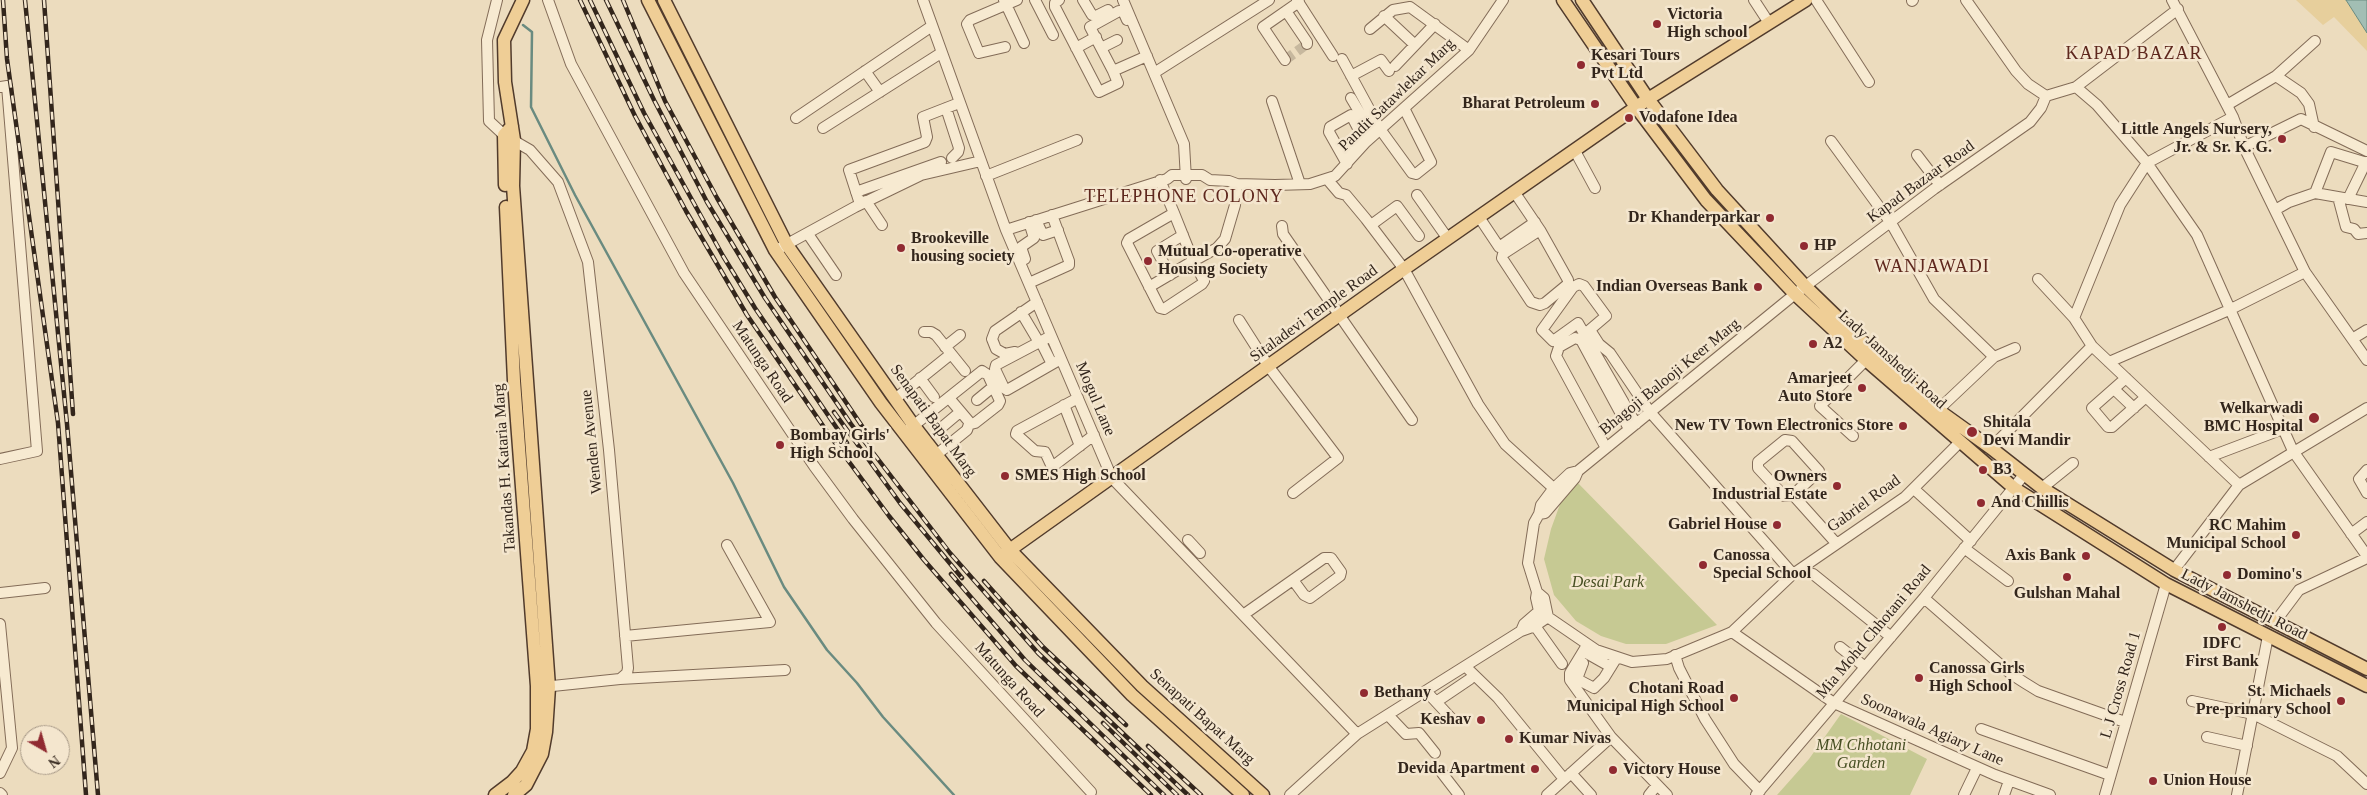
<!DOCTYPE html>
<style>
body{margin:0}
#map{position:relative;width:2367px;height:795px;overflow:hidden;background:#ecdcbe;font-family:Georgia,serif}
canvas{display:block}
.north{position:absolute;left:20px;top:725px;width:50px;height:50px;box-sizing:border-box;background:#f4e6ce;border:1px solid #a79987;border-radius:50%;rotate:142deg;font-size:14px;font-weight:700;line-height:20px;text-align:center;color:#33261c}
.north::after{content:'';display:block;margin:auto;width:18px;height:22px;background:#902a31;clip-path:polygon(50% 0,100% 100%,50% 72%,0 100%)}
</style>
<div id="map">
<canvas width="2367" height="795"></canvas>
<div class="north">N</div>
</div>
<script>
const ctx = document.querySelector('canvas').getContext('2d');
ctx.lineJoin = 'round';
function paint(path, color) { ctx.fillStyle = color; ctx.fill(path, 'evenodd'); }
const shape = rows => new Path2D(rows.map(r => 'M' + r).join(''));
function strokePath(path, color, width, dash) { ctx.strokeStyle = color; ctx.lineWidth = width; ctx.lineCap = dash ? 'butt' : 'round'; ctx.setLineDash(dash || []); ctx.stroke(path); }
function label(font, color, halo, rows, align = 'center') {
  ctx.font = font + ' Georgia,serif'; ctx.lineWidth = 5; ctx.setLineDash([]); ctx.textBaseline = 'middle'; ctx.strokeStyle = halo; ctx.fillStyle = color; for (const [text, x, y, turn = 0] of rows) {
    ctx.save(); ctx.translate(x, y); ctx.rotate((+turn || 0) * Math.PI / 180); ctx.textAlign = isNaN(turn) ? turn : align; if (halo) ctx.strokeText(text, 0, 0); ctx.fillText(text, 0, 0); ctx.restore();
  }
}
paint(shape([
 [1576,481,1717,625,1666,644,1626,644,1601,636,1576,621,1554,595,1544,559,1551,529,1563,496],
 [1841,714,1927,759,1910,795,1777,795,1809,759]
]), '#c6c993');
paint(shape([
 [2296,0,2346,0,2367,33,2367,51,2334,17,2323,25]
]), '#e7cf9c');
const water = shape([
 [2346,0,2367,0,2367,33,2346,0]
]);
paint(water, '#a2beb4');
strokePath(water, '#6a8b80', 1);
strokePath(shape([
 [523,25,532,32,531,107,575,195,733,483,784,587,827,650,857,683,883,717,954,795]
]), '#6a8b80', 2.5);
strokePath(shape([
 [1285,60,1307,44]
]), '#c7b89e', 10, [10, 5]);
const minor = shape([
 [497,0,487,40,489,121,504,135,530,150,558,182,588,262,609,450,628,668,627,673,620,679,543,687],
 [548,0,571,64,684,273,814,466,853,519,936,623,1091,792],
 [923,0,1006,230,1112,478,1357,734],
 [1004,0,1024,43],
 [1035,0,1053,35],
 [1059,0,1055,3,1055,7,1099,92,1118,83,1113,71],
 [1083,0,1092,15,1096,16,1108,10],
 [1123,0,1184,144,1186,179],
 [1297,0,1333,56],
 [1754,0,1769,23],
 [1816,0,1869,82],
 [1966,0,2016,71,2028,84,2046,96,2076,87,2178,9],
 [2172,0,2233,117,2244,147,2305,272,2367,360],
 [1912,1,1913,0],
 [1286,11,1307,42,1307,44],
 [1384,16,1415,45,1435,24],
 [1127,20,1123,11,1119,11,1090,27,1113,71,1147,56],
 [1370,29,1393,10,1410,7,1469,50],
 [1005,47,979,53,967,24,970,20,1017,0],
 [1076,48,1096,37],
 [1101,48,1117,40],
 [1342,59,1380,129,1412,173,1416,174,1431,162,1404,108],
 [1285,60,1263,27,1299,2],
 [1395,66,1415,45],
 [865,71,880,92],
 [1154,73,1269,0],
 [1351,76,1381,60,1389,71],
 [2276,76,2315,41],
 [0,87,7,86,37,451,0,459],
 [2076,87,2097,105,2147,163,2197,235,2293,451,2367,556],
 [1351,98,1373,135],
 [1272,101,1300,184],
 [2227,105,2276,76,2301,93,2309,104,2314,127],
 [946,108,959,148,958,152,952,158],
 [2233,117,2147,163,2120,205,2074,318,2092,346,2239,485],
 [796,118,932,26],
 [823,128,941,53],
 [1831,141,1891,223,1934,299,1994,357],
 [2244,147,2301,119,2367,151],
 [1575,151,1595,188],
 [1342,155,1367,131],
 [1917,155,1940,185],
 [1347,164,1329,132,1330,127,1351,115,1362,136],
 [986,176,1077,140],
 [1327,179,1339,193,1346,195,1366,219,1404,269,1478,404,1505,444,1560,494],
 [1160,180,1174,213,1192,258,1204,281,1202,284,1164,309,1160,308,1127,243,1129,239,1174,213],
 [856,192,941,162],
 [1515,193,1540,230,1568,280,1568,284,1545,303,1540,305,1531,302,1502,258,1503,254,1540,230],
 [2315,193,2331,152,2367,163],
 [1417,195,1448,239],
 [2338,197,2346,227,2354,229,2358,234,2367,233],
 [2348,199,2366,162],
 [866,201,882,225],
 [860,204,849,170,925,142,927,137,923,117,959,103],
 [2275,210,2289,202,2315,193,2367,202],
 [1479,217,1499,247,1535,222],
 [1036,220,1043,235,1058,230],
 [1371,225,1397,206,1419,236],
 [1282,226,1283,234,1412,420],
 [1006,230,1167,179,1172,175,1202,175,1210,180,1229,181,1237,184,1275,185,1310,184,1335,176,1366,142,1469,50,1503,0],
 [808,234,836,275],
 [780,248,855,207,921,175,981,161],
 [1199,258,1217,248,1225,239,1235,205,1237,184],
 [1025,259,1021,247,1034,238,1029,222],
 [1170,275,1157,251,1183,235],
 [2038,279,2074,318],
 [1029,283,1069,265,1069,261,1052,215],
 [1149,287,1193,261],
 [1021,312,1037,339],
 [1239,320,1269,367,1338,458,1293,493],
 [1590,330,1599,344,1610,353,1650,412,1793,574],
 [924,332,931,332,936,335,965,371],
 [1586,333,1606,316,1584,286,1579,284,1573,287,1542,330,1553,341,1578,323,1636,424],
 [1051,336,996,365,995,369,1004,388,1007,390,1061,359],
 [2352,339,2367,330],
 [1041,342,1052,364],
 [945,347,960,335],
 [1015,352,1005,354,996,349,992,339,995,331,1037,302],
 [2109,362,2229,310,2305,272],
 [920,378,934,397],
 [2126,378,2092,408,2108,427,2112,427,2146,397],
 [2114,389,2134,408],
 [1078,398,1017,431,1016,434,1035,451,1045,452,1052,467,1094,435],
 [895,399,951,354],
 [977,400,994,386],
 [1064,405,1080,446],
 [1938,410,1994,357,2015,348],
 [941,428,960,412],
 [908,430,982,371,988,375,1000,401,998,405,975,423,971,424,949,398],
 [1853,436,1820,406,1866,360],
 [1606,448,1556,356,1559,347,1575,338,1581,340,1629,429],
 [1991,448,2092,346],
 [936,455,967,430,969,424],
 [2209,457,2283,429],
 [2367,470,2359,479,2367,493],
 [2042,488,2073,463],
 [1914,489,1971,541],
 [1793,495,1819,471,1792,441,1785,440,1758,462,1758,468,1784,496,1793,495,1836,543],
 [1539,514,1545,513,1575,478,1578,471],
 [2351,534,2367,522],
 [1188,540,1200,553],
 [1964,548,2008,581],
 [2174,570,2239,485,2367,408],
 [1813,574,1891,637],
 [1537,592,1544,598,1548,617],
 [0,593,45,588],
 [1924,598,2011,674,2025,683,2038,691,2125,722],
 [1539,611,1596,650,1632,662,1667,659,1725,635,1732,632,1793,574,1905,497,1960,442],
 [1243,615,1324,558,1331,558,1341,572,1340,576,1310,598,1304,595,1293,580],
 [2275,622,2299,590,2367,558],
 [0,624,12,748,0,773],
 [1535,626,1562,664],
 [1521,631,1524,624,1539,611,1536,598,1537,592,1528,563,1534,523,1539,514,1541,505,1553,489,1570,473,1578,471,1795,294,1934,189,2030,122,2041,108,2046,96],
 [1732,632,1834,703,1995,775,2050,795],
 [625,636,770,622,727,545],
 [1587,645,1570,673,1570,680,1611,737,1667,795],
 [1840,647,1865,667],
 [1588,654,1611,667],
 [1675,655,1679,668,1705,719,1734,764,1760,791],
 [1583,663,1577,679,1594,688,1604,678,1617,657],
 [1466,667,1498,698,1564,779],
 [620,679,785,670],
 [1426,691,1451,718],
 [2192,701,2253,714,2337,756,2367,784],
 [1436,702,1470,679],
 [1388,715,1406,734,1419,733,1435,753],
 [1981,729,2110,775],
 [2207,737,2247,746],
 [1442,773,1459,795],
 [1571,773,1591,795],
 [0,793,2,795],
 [1290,795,1357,734,1521,631,1535,626,1548,617],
 [1547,795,1611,737],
 [1649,795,1657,785],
 [1756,795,1924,598,2023,476],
 [1964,795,1977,768],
 [2004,795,2009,781],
 [2105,795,2166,584],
 [2237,795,2268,636]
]);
const major = shape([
 [648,0,775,250,881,403,1000,557,1132,695,1243,795],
 [664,0,787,245,914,426,1010,550,1142,686,1263,795],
 [1563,0,1636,107,1706,200,1795,294,1866,360,2014,488,2166,584,2367,686],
 [1582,0,1648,99,1717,190,1806,287,1872,351,1938,410,1991,448,2042,488,2174,570,2367,669],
 [505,185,504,135,512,126],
 [1004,554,1404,269,1648,99,1806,0],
 [495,795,512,782,522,771,533,751,537,729,537,686,514,381,506,207],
 [514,795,526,785,542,754,546,732,549,687,513,186,514,140,505,82,504,40,523,0]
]);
strokePath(minor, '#836c58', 12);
strokePath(major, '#513b2c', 15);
strokePath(minor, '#f7ead1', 10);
strokePath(major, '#efce96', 12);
const rail = shape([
 [3,0,7,59,58,423,86,795],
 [25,0,67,424,98,795],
 [44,0,73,414],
 [580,0,635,116,686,211,747,315,830,436,889,516,924,560,1016,666,1151,795],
 [590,0,644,113,723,256,755,308,847,443],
 [606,0,654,100,707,202,765,298,851,424,950,553,1038,653,1188,795],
 [623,0,665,101,717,198,775,297,866,432],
 [834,412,900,503,962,578],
 [951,574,1025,660,1164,795],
 [984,581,1043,647,1126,725],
 [1103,723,1177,795],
 [1148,746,1201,795]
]);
strokePath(rail, '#33261c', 4.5);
strokePath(rail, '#f4e6ce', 2.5, [8]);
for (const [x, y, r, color] of [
 [1657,24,5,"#902a31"],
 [1581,65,5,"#902a31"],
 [1595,104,5,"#902a31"],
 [1629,118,5,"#902a31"],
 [2282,139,5,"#902a31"],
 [1770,218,5,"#902a31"],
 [1804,246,5,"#902a31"],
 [901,248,5,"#902a31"],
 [1148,261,5,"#902a31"],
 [1758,287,5,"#902a31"],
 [1813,344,5,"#902a31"],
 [1862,388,5,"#902a31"],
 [2314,418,6,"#902a31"],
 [1903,426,5,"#902a31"],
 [1972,432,6,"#902a31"],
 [780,445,5,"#902a31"],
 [1983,470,5,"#902a31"],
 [1005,476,5,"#902a31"],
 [1837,486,5,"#902a31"],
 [1981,503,5,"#902a31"],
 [1777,525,5,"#902a31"],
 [2296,535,5,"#902a31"],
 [2086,556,5,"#902a31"],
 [1703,565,5,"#902a31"],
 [2227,575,5,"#902a31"],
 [2067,577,5,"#902a31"],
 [2222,627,5,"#902a31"],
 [1919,678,5,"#902a31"],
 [1364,693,5,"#902a31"],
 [1734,698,5,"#902a31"],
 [2341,701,5,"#902a31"],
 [1481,720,5,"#902a31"],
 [1509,739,5,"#902a31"],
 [1535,769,5,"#902a31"],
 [1613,770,5,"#902a31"],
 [2153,781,5,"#902a31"]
]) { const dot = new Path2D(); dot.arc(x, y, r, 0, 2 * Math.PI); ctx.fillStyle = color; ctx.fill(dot); strokePath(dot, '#f4e6ce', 2); }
label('bold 16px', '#33261c', '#f4e6ce', [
 ["Victoria",1667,15],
 ["High school",1667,33],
 ["Kesari Tours",1591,56],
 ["Pvt Ltd",1591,74],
 ["Bharat Petroleum",1585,104,"right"],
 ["Vodafone Idea",1639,118],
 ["Little Angels Nursery,",2272,130,"right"],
 ["Jr. & Sr. K. G.",2272,148,"right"],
 ["Dr Khanderparkar",1760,218,"right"],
 ["Brookeville",911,239],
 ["housing society",911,257],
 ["HP",1814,246],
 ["Mutual Co-operative",1158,252],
 ["Housing Society",1158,270],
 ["Indian Overseas Bank",1748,287,"right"],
 ["A2",1823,344],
 ["Amarjeet",1852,379,"right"],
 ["Auto Store",1852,397,"right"],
 ["Welkarwadi",2303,409,"right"],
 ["BMC Hospital",2303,427,"right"],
 ["Shitala",1983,423],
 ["Devi Mandir",1983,441],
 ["New TV Town Electronics Store",1893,426,"right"],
 ["Bombay Girls'",790,436],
 ["High School",790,454],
 ["B3",1993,470],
 ["SMES High School",1015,476],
 ["Owners",1827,477,"right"],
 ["Industrial Estate",1827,495,"right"],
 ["And Chillis",1991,503],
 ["Gabriel House",1767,525,"right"],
 ["RC Mahim",2286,526,"right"],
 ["Municipal School",2286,544,"right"],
 ["Canossa",1713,556],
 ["Special School",1713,574],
 ["Axis Bank",2076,556,"right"],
 ["Domino's",2237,575],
 ["Gulshan Mahal",2067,594,"center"],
 ["IDFC",2222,644,"center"],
 ["First Bank",2222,662,"center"],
 ["Canossa Girls",1929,669],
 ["High School",1929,687],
 ["Chotani Road",1724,689,"right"],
 ["Municipal High School",1724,707,"right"],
 ["St. Michaels",2331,692,"right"],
 ["Pre-primary School",2331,710,"right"],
 ["Bethany",1374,693],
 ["Keshav",1471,720,"right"],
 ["Kumar Nivas",1519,739],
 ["Devida Apartment",1525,769,"right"],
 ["Victory House",1623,770],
 ["Union House",2163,781]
], 'left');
label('16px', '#33261c', '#f4e6ce', [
 ["Pandit Satawlekar Marg",1397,95,-44],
 ["Kapad Bazaar Road",1921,182,-36],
 ["Sitaladevi Temple Road",1314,314,-36],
 ["Lady Jamshedji Road",1892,360,42],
 ["Matunga Road",762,362,56],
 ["Bhagoji Balooji Keer Marg",1670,377,-39],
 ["Mogul Lane",1095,399,67],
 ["Senapati Bapat Marg",933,421,54],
 ["Wenden Avenue",592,442,-96],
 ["Takandas H. Kataria Marg",505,468,-94],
 ["Gabriel Road",1864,504,-36],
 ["Lady Jamshedji Road",2244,605,27],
 ["Mia Mohd Chhotani Road",1874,632,-50],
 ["Matunga Road",1009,680,48],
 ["L J Cross Road 1",2121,685,-74],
 ["Senapati Bapat Marg",1202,717,42],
 ["Soonawala Agiary Lane",1932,730,24]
]);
label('italic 16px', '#474f23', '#f4e6ce', [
 ["Desai Park",1608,583],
 ["MM Chhotani",1861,746],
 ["Garden",1861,764]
]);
ctx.letterSpacing = '1px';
label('18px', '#5e271d', '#f4e6ce', [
 ["KAPAD BAZAR",2134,54],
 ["TELEPHONE COLONY",1184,197],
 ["WANJAWADI",1932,267]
]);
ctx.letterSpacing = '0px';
</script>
